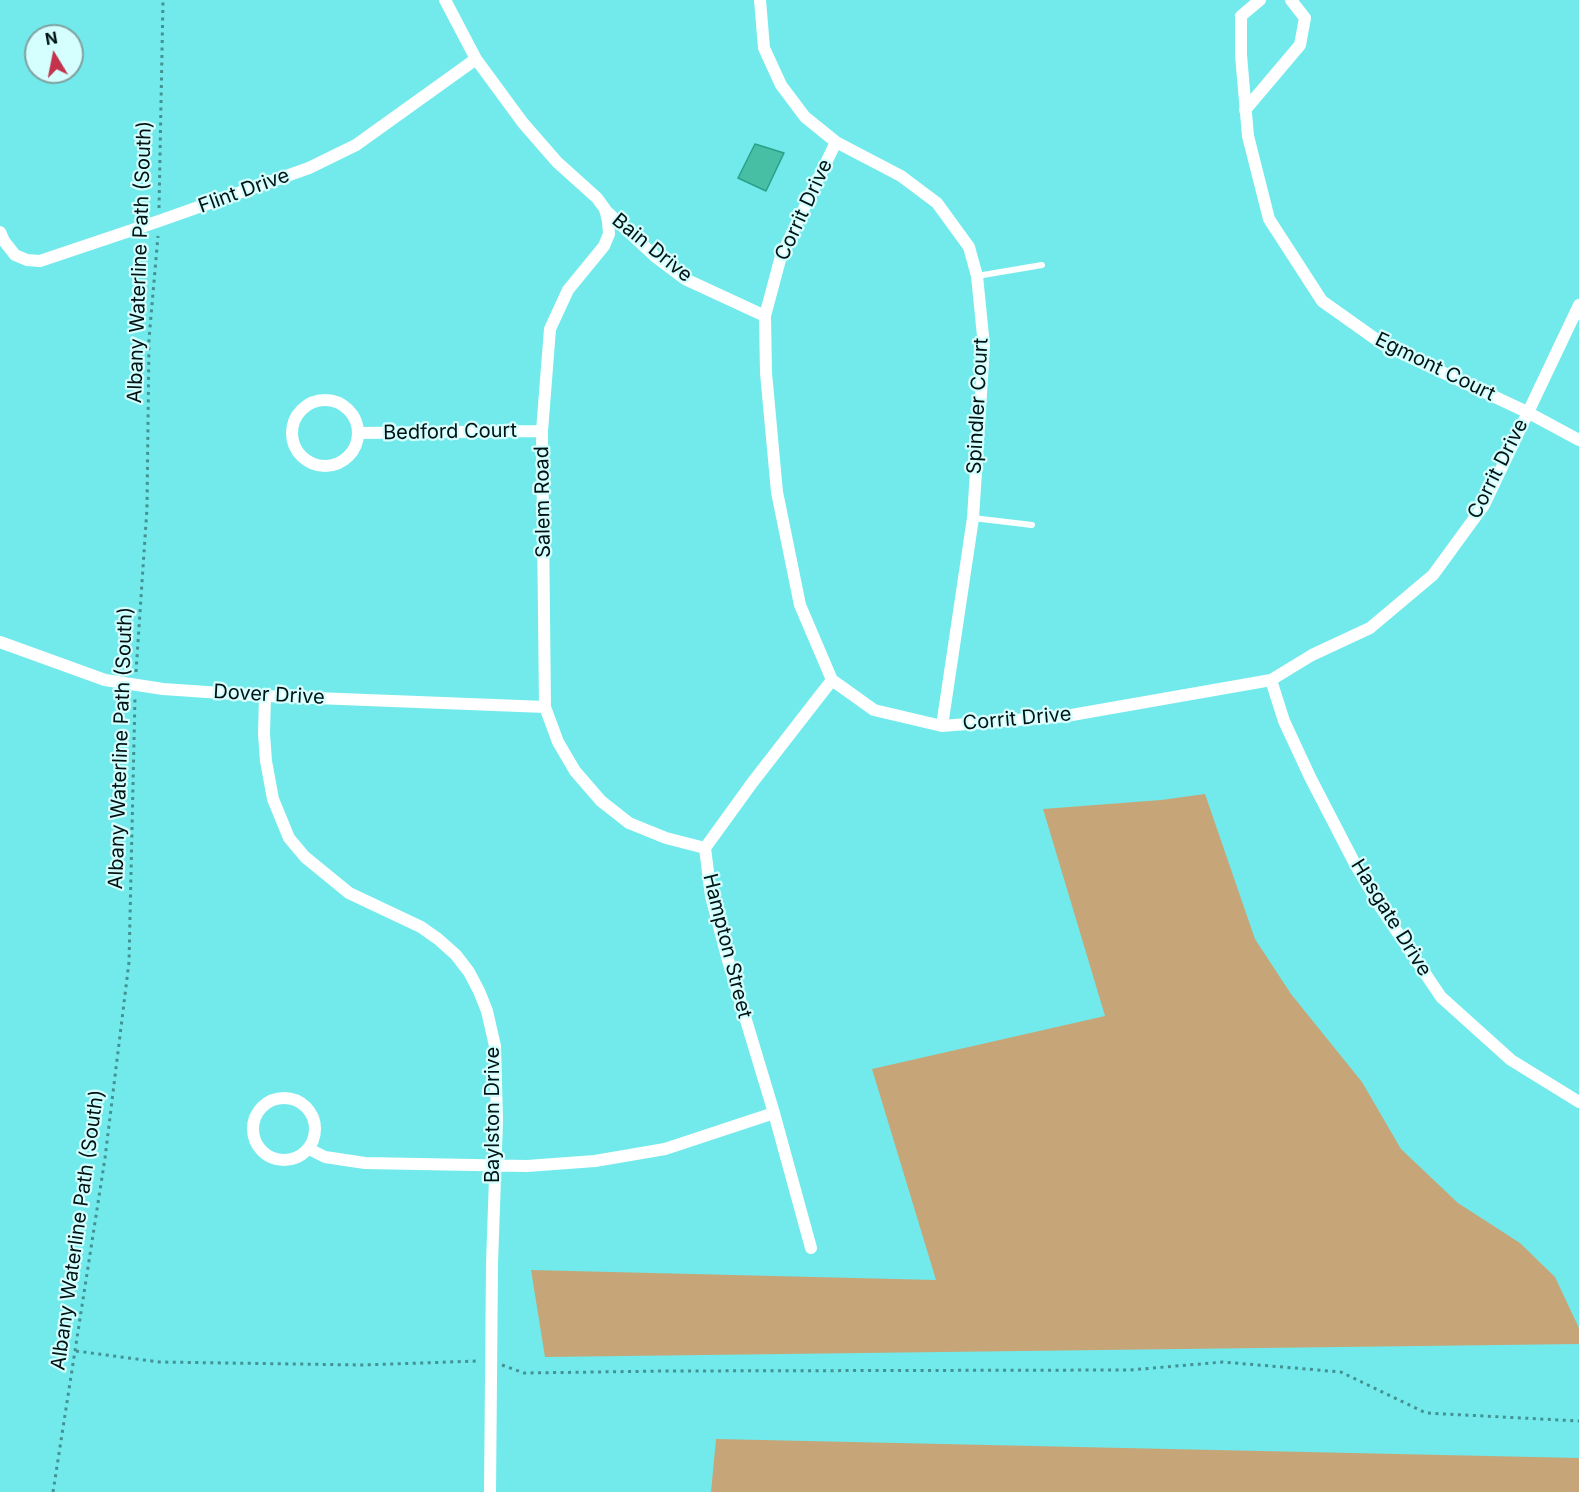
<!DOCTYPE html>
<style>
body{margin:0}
#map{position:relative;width:1579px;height:1492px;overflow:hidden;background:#72eaeb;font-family:Inter,sans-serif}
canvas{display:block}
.north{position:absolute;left:24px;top:24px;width:60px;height:60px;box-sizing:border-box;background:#d4fffe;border:2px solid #7fa1a0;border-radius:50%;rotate:350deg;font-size:16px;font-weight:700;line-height:24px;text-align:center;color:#001314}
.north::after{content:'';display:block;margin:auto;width:21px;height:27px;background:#c3334c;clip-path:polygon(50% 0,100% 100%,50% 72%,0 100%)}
</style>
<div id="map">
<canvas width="1579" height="1492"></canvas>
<div class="north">N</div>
</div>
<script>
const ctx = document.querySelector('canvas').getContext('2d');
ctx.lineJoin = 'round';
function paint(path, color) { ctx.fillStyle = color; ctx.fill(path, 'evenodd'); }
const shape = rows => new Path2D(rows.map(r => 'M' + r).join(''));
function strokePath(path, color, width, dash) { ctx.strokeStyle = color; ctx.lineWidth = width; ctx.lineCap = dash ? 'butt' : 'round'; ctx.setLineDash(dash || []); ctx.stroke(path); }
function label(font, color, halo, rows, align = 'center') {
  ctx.font = font + ' Inter,sans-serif'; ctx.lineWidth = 4.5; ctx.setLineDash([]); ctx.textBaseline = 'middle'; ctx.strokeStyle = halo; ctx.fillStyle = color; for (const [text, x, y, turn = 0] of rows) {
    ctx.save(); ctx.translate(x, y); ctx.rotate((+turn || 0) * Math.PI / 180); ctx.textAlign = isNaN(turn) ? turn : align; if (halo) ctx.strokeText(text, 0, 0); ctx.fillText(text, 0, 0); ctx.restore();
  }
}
paint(shape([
 [1205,794,1255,939,1291,994,1362,1082,1401,1149,1458,1203,1520,1243,1555,1277,1579,1328,1579,1344,545,1357,531,1270,936,1280,872,1069,1105,1016,1043,809,1161,800],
 [716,1439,1579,1458,1579,1492,711,1492]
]), '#c6a678');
const building = shape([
 [755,144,784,153,766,191,738,178,755,144]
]);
paint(building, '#47bfa5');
strokePath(building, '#29a189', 1.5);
strokePath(shape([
 [159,208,163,0],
 [136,672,147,508,149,339,158,236],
 [76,1351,159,1362,363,1365,478,1361],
 [502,1365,524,1373,667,1371,1130,1370,1223,1362,1341,1372,1426,1413,1579,1421],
 [53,1492,105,1158,129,962,135,697]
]), '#439192', 3, [3, 4.5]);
strokePath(shape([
 [977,276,1042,265],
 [973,518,1032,525]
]), '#fff', 6);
strokePath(shape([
 [445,0,476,59,523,123,557,162,597,198,605,209,608,221,609,234,604,246,568,290,550,329,542,431,545,707,558,742,575,771,601,801,629,823,666,838,705,848],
 [760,0,764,48,781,85,805,117,836,142,901,176,937,203,969,247,977,276,984,346,973,518,942,726],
 [1260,0,1241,16,1241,55,1248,136,1269,219,1322,301,1384,345,1527,412,1579,440],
 [1245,110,1300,45,1305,18,1291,0],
 [836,142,781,256,765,316,766,373,777,492,800,605,832,680,874,710,942,726,1066,716,1271,680,1312,655,1370,628,1433,575,1484,505,1579,305],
 [605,210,657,258,685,279,765,316],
 [0,232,4,241,15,255,27,260,40,261,159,221,309,168,356,145,476,59],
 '292 433a33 33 0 1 1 66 0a33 33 0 1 1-66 0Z',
 [359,433,542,431],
 [0,642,105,680,163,689,265,696,545,707],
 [1271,680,1284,721,1310,777,1355,864,1381,908,1441,997,1511,1060,1579,1102],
 [265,696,264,734,266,761,273,799,289,838,305,857,349,893,421,927,438,939,456,955,469,972,479,991,487,1011,495,1046,497,1120,492,1264,490,1492],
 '253 1129a31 31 0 1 1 62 0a31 31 0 1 1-62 0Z',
 [309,1149,325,1157,365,1163,527,1166,595,1161,665,1149,774,1113],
 [811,1248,774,1113,727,957,711,896,705,848,752,783,832,680]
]), '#fff', 12);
label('20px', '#001314', '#d4fffe', [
 ["Flint Drive",244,191,-20],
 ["Corrit Drive",804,210,-65],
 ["Bain Drive",652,248,39],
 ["Albany Waterline Path (South)",140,262,-88],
 ["Egmont Court",1435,367,26],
 ["Spindler Court",978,406,-87],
 ["Bedford Court",450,432,-1],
 ["Corrit Drive",1498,469,-63],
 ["Salem Road",543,502,-91],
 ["Dover Drive",269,695,3],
 ["Corrit Drive",1017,719,-5],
 ["Albany Waterline Path (South)",121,748,-88],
 ["Hasgate Drive",1391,918,58],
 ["Hampton Street",727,946,76],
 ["Baylston Drive",493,1115,-90],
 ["Albany Waterline Path (South)",78,1230,-82]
]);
</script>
